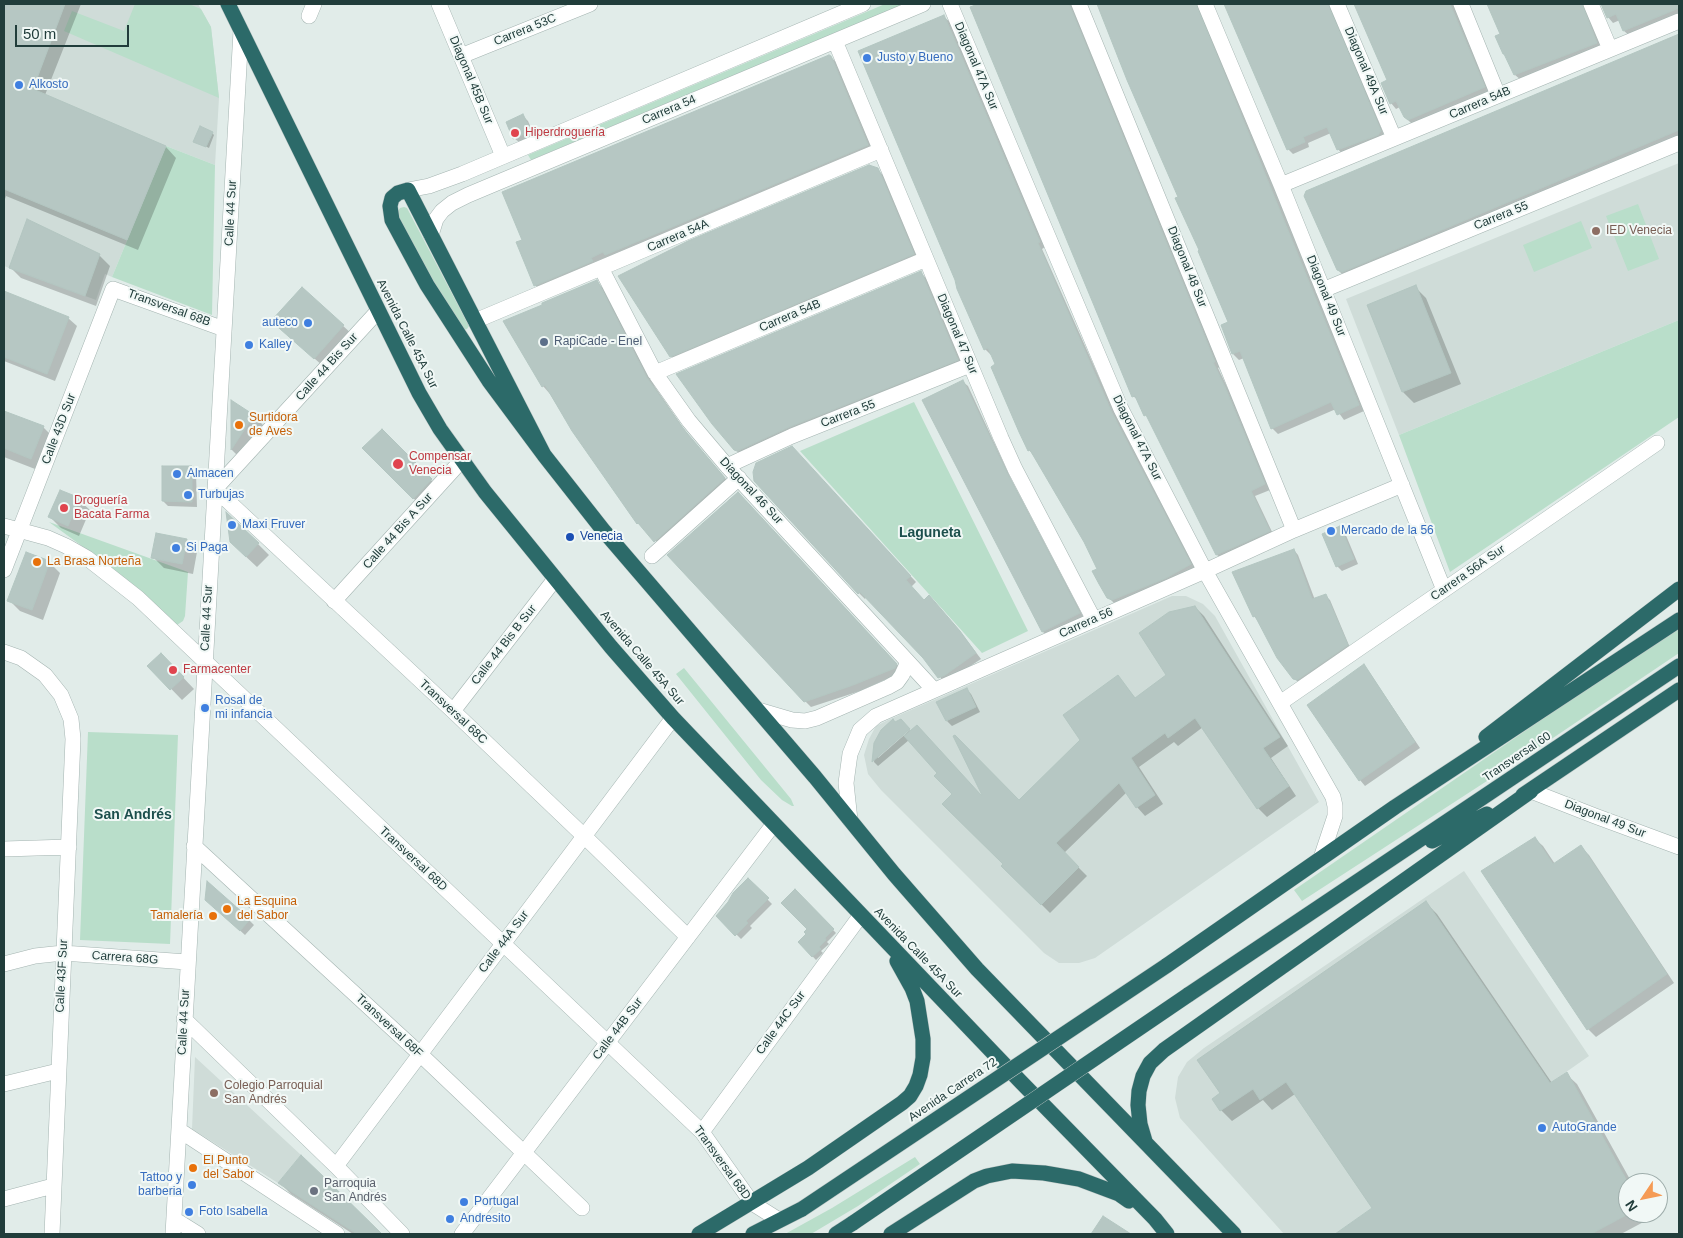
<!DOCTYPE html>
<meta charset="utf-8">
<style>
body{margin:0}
#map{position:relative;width:1683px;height:1238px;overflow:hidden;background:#e1ece9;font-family:Helvetica,sans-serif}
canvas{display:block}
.frame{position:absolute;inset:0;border:5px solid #213d3b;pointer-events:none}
.north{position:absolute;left:1618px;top:1173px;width:50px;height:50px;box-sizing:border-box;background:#f1f8f6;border:1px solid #9eadab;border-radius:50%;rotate:236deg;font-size:14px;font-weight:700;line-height:20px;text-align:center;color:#213d3b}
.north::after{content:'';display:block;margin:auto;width:18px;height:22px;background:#f59b55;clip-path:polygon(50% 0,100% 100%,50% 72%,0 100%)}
.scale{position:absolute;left:15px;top:25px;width:114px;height:22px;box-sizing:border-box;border:2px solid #213d3b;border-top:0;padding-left:6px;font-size:15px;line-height:18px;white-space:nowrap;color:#213d3b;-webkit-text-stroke:4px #f1f8f6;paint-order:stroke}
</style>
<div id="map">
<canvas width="1683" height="1238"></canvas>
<div class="frame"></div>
<div class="north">N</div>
<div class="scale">50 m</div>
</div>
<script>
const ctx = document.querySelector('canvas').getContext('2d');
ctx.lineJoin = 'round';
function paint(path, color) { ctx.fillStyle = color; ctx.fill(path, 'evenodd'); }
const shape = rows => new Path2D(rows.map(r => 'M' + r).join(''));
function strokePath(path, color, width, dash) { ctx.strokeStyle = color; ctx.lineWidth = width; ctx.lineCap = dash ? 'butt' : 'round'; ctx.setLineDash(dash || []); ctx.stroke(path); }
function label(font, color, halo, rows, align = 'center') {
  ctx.font = font + ' Helvetica,sans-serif'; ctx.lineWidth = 4; ctx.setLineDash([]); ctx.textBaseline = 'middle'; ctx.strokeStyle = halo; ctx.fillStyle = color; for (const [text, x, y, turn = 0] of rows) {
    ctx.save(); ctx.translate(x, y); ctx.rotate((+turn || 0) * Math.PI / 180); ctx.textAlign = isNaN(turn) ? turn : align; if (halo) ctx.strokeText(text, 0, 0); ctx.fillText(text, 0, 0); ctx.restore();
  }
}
paint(shape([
 [4,4,198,4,211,27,219,98,215,165,166,146,112,277,105,274,96,300,4,266],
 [1679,163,1679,320,1399,435,1346,299],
 [1172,596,1186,596,1203,604,1215,616,1319,802,1095,958,1079,963,1059,963,1044,953,881,790,868,774,864,755,869,739,876,726,888,720],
 [1464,871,1589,1056,1335,1234,1284,1234,1180,1118,1175,1098,1178,1077,1187,1062,1204,1048],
 [195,1057,301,1155,278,1183,192,1129]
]), '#cfdcd8');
paint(shape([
 [135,4,189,4,201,9,211,27,219,98,64,31,72,11,124,31],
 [885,4,904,4,531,160,528,155],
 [166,146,215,165,212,315,112,277],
 [1638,204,1659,259,1628,271,1606,216],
 [404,207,407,208,469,326,467,329,463,330,440,294,396,214,400,208],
 [1581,221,1592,248,1534,272,1523,245],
 [1679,320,1679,417,1450,572,1399,435],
 [914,402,1028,631,982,653,800,451],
 [49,522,188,572,185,616,183,621,177,625,112,568],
 [1679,625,1679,653,1547,742,1302,901,1294,890],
 [684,668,791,799,794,806,792,806,782,800,761,780,676,674],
 [88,732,178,735,170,944,80,940],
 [915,1157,920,1164,858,1206,811,1234,785,1234,832,1208]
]), '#b9deca');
paint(shape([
 [4,4,81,4,45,95,166,147,176,158,138,250,6,196,4,202],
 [981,4,1071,4,1220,367,1218,368,1230,393,1270,490,1255,496,1274,536,1223,560,1217,555,1150,420,1146,415,1139,401,1133,396,972,8],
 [1099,4,1200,4,1364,411,1344,420,1336,409,1278,434,1272,428,1244,358,1239,360,1233,354,1222,326,1229,323,1180,198],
 [1225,4,1330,4,1385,137,1343,155,1338,149,1331,133,1308,143,1309,147,1293,154,1288,149],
 [1356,4,1453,4,1490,93,1415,125,1411,123,1405,117,1400,107,1396,109,1391,103,1389,81],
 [1488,4,1590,4,1601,48,1521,80,1515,75,1507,57,1501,34],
 [1602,4,1679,4,1679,15,1630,36,1624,31,1620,20,1613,23,1608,17],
 [944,17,950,22,1045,247,1042,249,1118,420,1196,570,1114,603,1108,597,1098,570,1085,541,1034,456,1029,450,997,365,992,354,991,355,985,349],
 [1679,35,1679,140,1345,277,1338,270,1667,39],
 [831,57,837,63,874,152,542,292,535,285],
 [523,116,528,121,535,137,520,143,514,138],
 [212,133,214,135,209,148,195,141],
 [877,169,885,177,920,261,678,363,671,356],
 [99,255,110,266,96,306,21,278,10,267],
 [921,273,928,280,964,367,742,457,735,449],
 [596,281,604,289,655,387,689,436,732,486,663,548,638,523,573,431,550,394,543,386],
 [1415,287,1426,298,1461,384,1414,403,1403,392,1369,306],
 [302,289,352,334,323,366,281,329],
 [4,292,68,318,77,326,55,381,4,361],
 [963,382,968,386,1011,479,1084,618,1048,636,1043,632,924,401],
 [232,402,254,416,265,427,242,460,232,450],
 [4,412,43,427,60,444,48,474,4,457],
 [382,431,439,488,422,507,364,448],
 [798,454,916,582,911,587,924,601,935,603,965,638,981,659,945,683,924,657,866,597,865,599,859,593],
 [191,467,196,472,197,507,168,506,163,501],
 [743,499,902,670,900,673,860,691,811,707,805,701],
 [79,500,90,510,79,536,61,528,50,517],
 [1340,528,1345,533,1358,564,1342,571,1337,566],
 [187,541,197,552,193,574,164,568,153,557],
 [258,544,269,555,257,567,242,553],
 [1294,550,1298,555,1315,600,1325,595,1330,600,1351,650,1299,683,1294,678,1258,621,1254,616],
 [49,562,60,573,43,620,20,611,9,600],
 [1195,607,1204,616,1288,746,1271,758,1296,796,1267,817,1258,808,1203,727,1178,746,1174,742,1139,767,1163,804,1145,816,1137,807,1127,792,1064,853,1087,876,1050,913,1003,866,1005,864,939,773,909,740,878,766,874,762,876,744,878,758,910,730,982,797,1019,802,1081,741,1117,676,1136,699,1168,675],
 [161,654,194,689,182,700,149,666],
 [1363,666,1369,672,1420,748,1365,786,1360,780],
 [966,689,971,694,980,712,952,726,947,721],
 [1534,838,1543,846,1555,864,1581,847,1589,855,1674,983,1596,1037,1588,1029],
 [748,880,772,904,750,926,752,928,741,939,718,916],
 [795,891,836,933,827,942,829,944,821,951,823,953,816,960,799,942,808,934,809,929],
 [1426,903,1437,914,1552,1083,1566,1074,1577,1084,1632,1183,1628,1183,1628,1213,1648,1213,1651,1218,1621,1234,1337,1234,1374,1208,1295,1094,1272,1110,1263,1100,1232,1121,1221,1110,1214,1100],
 [212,905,249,920,254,925,245,935],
 [301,1157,380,1234,353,1234,291,1194,280,1183]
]), '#0003');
const building = shape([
 [4,4,65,4,33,89,166,146,127,240,4,189,4,4],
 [978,4,1069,4,1215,362,1213,362,1225,387,1265,484,1251,491,1270,531,1216,555,1146,415,1144,416,1135,396,1132,397,970,7,978,4],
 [1097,4,1196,4,1359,405,1337,415,1331,402,1271,429,1240,351,1232,354,1221,325,1228,322,1198,251,1199,250,1175,198,1178,197,1127,80,1097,4],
 [1224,4,1328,4,1381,131,1378,135,1337,150,1327,127,1303,137,1305,142,1287,150,1224,4],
 [1354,4,1450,4,1485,87,1408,120,1404,117,1396,101,1390,104,1381,83,1387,80,1354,4],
 [1487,4,1582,4,1597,43,1514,75,1504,54,1503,54,1495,36,1500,34,1487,4],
 [1601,4,1679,4,1679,8,1623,31,1616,14,1607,18,1601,4],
 [944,15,1040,242,1038,243,1112,413,1191,564,1166,578,1112,600,1107,598,1099,584,1092,571,1097,569,1084,542,1030,450,1028,451,1019,432,991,367,995,364,988,348,984,350,957,289,955,280,858,51,944,15],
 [1679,34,1679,130,1342,272,1337,270,1304,196,1306,191,1679,34],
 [829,55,831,56,868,145,605,255,603,252,591,258,593,261,534,286,516,242,522,240,502,192,829,55],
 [523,114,531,131,513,139,506,122,523,114],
 [200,126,213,132,206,147,193,142,200,126],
 [869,165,878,168,914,254,670,357,618,276,688,241,869,165],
 [27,219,100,254,85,296,9,268,27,219],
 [921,271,958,360,789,427,737,451,734,450,712,424,676,374,921,271],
 [597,280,647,378,682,427,725,478,654,542,638,523,637,524,572,431,545,385,542,387,503,321,542,305,542,303,597,280],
 [1416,285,1451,373,1402,392,1367,305,1416,285],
 [302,287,344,325,314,359,271,321,302,287],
 [4,291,69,317,47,374,4,357,4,291],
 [963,380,1007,473,1080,613,1042,632,922,400,963,380],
 [231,400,254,415,231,450,231,400],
 [4,411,44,426,31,459,4,448,4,411],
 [382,429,432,479,413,499,362,448,382,429],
 [792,446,911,576,906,580,924,600,929,595,960,631,976,653,945,675,938,678,923,658,860,592,858,594,754,481,753,472,756,463,792,446],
 [162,466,192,466,192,502,162,501,162,466],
 [60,490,80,498,68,526,48,517,60,490],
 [738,492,897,664,895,668,853,685,804,702,667,555,738,492],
 [226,512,259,543,246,557,230,542,226,512],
 [1340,526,1354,559,1336,567,1322,534,1340,526],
 [156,533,187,539,182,564,151,558,156,533],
 [1294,549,1312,599,1326,594,1348,645,1297,680,1293,679,1277,658,1255,616,1253,617,1232,572,1294,549],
 [26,552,50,561,32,610,7,601,26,552],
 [1195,606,1280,737,1263,748,1289,786,1257,809,1195,718,1168,738,1165,733,1131,758,1155,795,1136,808,1119,783,1056,843,1079,867,1041,905,1001,866,1003,864,942,804,952,794,934,776,937,773,904,736,917,725,981,795,982,795,953,736,955,735,1019,800,1080,740,1063,715,1118,675,1135,698,1166,675,1139,633,1169,612,1195,606],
 [161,653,184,677,170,690,147,666,161,653],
 [1364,664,1415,742,1359,781,1307,705,1364,664],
 [967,688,976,707,946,721,936,702,967,688],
 [893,719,895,722,901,719,910,729,872,762,874,743,881,730,893,719],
 [1535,837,1553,864,1581,845,1667,974,1587,1030,1481,871,1535,837],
 [748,878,769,898,746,921,748,923,735,936,716,916,728,902,733,893,748,878],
 [207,881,250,919,240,931,205,900,207,881],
 [795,889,834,929,825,938,826,940,819,947,821,949,812,957,798,942,806,934,804,932,807,929,781,903,795,889],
 [1426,901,1550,1083,1567,1072,1628,1183,1628,1214,1591,1234,1335,1234,1372,1208,1286,1082,1260,1100,1253,1089,1220,1111,1212,1099,1220,1093,1197,1060,1426,901],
 [301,1155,325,1178,382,1234,357,1234,278,1183,301,1155],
 [1103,1216,1131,1234,1091,1234,1103,1216]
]);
paint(building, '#b6c7c3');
strokePath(building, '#b3c6c1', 1);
const minor = shape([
 [439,4,503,156],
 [950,4,1121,409,1205,571,1333,797,1335,806,1335,816,1321,858],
 [1079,4,1294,530],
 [1205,4,1281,185,1444,590],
 [1337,4,1394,138],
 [1461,4,1498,95],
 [1591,4,1610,49],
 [309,16,314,4],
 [835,41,1001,438,1015,469,1094,620],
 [461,56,590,4],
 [1281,185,1679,21],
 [408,190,429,186,462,174,863,4],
 [431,235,436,219,442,211,452,203,468,195,923,4],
 [601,268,655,373,689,421,727,466,934,690],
 [1323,290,1679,143],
 [475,321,881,150],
 [655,373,926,259],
 [727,466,792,436,970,365],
 [215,489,453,711,584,836,688,937],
 [215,489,378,311],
 [4,526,48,538,66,546,87,558,138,598,702,1132,752,1203,779,1220],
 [652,556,739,478],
 [4,570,113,289,224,329],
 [334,601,462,460],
 [4,652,21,658,45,675,61,695,71,719,73,739,52,1234],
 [1280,703,1657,443],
 [758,710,792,720,805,721,817,718,888,687,897,682,902,675,908,662],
 [453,711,555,579],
 [1531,791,1595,816,1679,847],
 [850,820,846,783,850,754,860,730,876,716,1205,571,1294,530,1402,485],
 [194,846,420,1054,582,1208],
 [4,849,69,847],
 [4,964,35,956,63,953,187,962],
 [184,1019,336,1166,402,1234],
 [4,1084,58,1071],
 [179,1130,337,1234],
 [702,1132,861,915],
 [336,1166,673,718],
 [4,1199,53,1186],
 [174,1219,198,1234],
 [173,1234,241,31],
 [462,1234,773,825]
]);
const highway = shape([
 [228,4,419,393,440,429,485,492,611,647,673,718,1021,1082,1155,1219,1167,1234],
 [544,455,408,190,398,193,392,198,390,206,392,220,427,285,489,381,544,455,603,530,815,777,894,874,977,969,1234,1234],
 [1486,737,1679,589],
 [1523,795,1679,690],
 [1432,841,1487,814],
 [1166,966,1395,807,1679,620],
 [1188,995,1679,666],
 [1145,1141,1140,1124,1138,1105,1139,1091,1143,1076,1150,1063,1164,1050,1531,791],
 [699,1234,808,1168,902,1103,910,1096,916,1086,920,1075,923,1058,923,1039,917,1001,912,988,897,961],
 [753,1234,802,1209],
 [836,1234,853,1223],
 [891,1234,974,1181,987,1176,1012,1171,1044,1173,1079,1179,1119,1194,1129,1201]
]);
strokePath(minor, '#a4b4b1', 16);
strokePath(highway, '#c1c9c8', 16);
strokePath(minor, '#fff', 15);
strokePath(highway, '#2c6a69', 15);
const highwayBridge = shape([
 [802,1209,1166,966],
 [853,1223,1188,995]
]);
strokePath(highwayBridge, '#c1c9c8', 16, []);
strokePath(highwayBridge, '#2c6a69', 15);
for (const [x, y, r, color] of [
 [867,58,5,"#3f7fe0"],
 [19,85,5,"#3f7fe0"],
 [515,133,5,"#e0444e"],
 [1596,231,5,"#8d6e63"],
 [308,323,5,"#3f7fe0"],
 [544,342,5,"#5c6f8a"],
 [249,345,5,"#3f7fe0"],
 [239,425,5,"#e8710a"],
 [398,464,6,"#e0444e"],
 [177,474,5,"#3f7fe0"],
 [188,495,5,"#3f7fe0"],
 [64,508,5,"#e0444e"],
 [232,525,5,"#3f7fe0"],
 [1331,531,5,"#3f7fe0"],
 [570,537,5,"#1a4fb4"],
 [176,548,5,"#3f7fe0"],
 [37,562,5,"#e8710a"],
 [173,670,5,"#e0444e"],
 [205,708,5,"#3f7fe0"],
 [227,909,5,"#e8710a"],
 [213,916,5,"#e8710a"],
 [214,1093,5,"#8d6e63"],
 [1542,1128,5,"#3f7fe0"],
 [193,1168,5,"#e8710a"],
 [192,1185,5,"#3f7fe0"],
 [314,1191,5,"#6b7280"],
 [464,1202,5,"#3f7fe0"],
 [189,1212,5,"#3f7fe0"],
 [450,1219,5,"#3f7fe0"]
]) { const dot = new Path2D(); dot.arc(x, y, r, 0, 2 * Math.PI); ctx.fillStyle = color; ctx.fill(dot); strokePath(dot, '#f1f8f6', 2); }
label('12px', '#213d3b', '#f1f8f6', [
 ["Carrera 53C",525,30,-22],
 ["Diagonal 47A Sur",976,66,67],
 ["Diagonal 49A Sur",1366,71,67],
 ["Diagonal 45B Sur",471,80,67],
 ["Carrera 54B",1480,103,-23],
 ["Carrera 54",669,110,-23],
 ["Calle 44 Sur",231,213,-87],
 ["Carrera 55",1501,216,-22],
 ["Carrera 54A",678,236,-23],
 ["Diagonal 48 Sur",1187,267,68],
 ["Diagonal 49 Sur",1326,296,68],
 ["Transversal 68B",169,308,20],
 ["Carrera 54B",790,316,-23],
 ["Avenida Calle 45A Sur",407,334,63],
 ["Diagonal 47 Sur",957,334,67],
 ["Calle 44 Bis Sur",327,367,-48],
 ["Carrera 55",848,414,-21],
 ["Calle 43D Sur",59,429,-69],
 ["Diagonal 47A Sur",1137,438,63],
 ["Diagonal 46 Sur",751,491,47],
 ["Calle 44 Bis A Sur",398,531,-48],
 ["Carrera 56A Sur",1468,573,-35],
 ["Calle 44 Sur",207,618,-87],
 ["Carrera 56",1086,623,-24],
 ["Calle 44 Bis B Sur",504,645,-52],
 ["Avenida Calle 45A Sur",642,658,49],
 ["Transversal 68C",453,712,43],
 ["Transversal 60",1517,757,-34],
 ["Diagonal 49 Sur",1605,819,21],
 ["Transversal 68D",413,859,43],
 ["Calle 44A Sur",504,942,-53],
 ["Avenida Calle 45A Sur",918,953,46],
 ["Carrera 68G",125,958,4],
 ["Calle 43F Sur",62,976,-87],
 ["Calle 44 Sur",184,1022,-87],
 ["Calle 44C Sur",781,1023,-54],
 ["Transversal 68F",389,1026,43],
 ["Calle 44B Sur",618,1029,-53],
 ["Avenida Carrera 72",953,1090,-34],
 ["Transversal 68D",722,1163,54]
]);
label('12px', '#366cbe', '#f1f8f6', [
 ["Justo y Bueno",877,58],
 ["Alkosto",29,85],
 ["auteco",298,323,"right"],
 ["Kalley",259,345],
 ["Almacen",187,474],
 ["Turbujas",198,495],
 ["Maxi Fruver",242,525],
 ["Mercado de la 56",1341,531],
 ["Si Paga",186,548],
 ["Rosal de",215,701],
 ["mi infancia",215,715],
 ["AutoGrande",1552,1128],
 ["Tattoo y",182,1178,"right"],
 ["barberia",182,1192,"right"],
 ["Portugal",474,1202],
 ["Foto Isabella",199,1212],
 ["Andresito",460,1219]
], 'left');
label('12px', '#be3a42', '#f1f8f6', [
 ["Hiperdroguería",525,133],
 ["Compensar",409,457],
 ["Venecia",409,471],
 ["Droguería",74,501],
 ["Bacata Farma",74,515],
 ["Farmacenter",183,670]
], 'left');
label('12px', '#785e54', '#f1f8f6', [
 ["IED Venecia",1606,231],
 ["Colegio Parroquial",224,1086],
 ["San Andrés",224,1100]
], 'left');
label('12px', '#4e5e75', '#f1f8f6', [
 ["RapiCade - Enel",554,342]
], 'left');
label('12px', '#c56008', '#f1f8f6', [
 ["Surtidora",249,418],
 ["de Aves",249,432],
 ["La Brasa Norteña",47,562],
 ["La Esquina",237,902],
 ["del Sabor",237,916],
 ["Tamalería",203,916,"right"],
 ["El Punto",203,1161],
 ["del Sabor",203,1175]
], 'left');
label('12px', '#164399', '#f1f8f6', [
 ["Venecia",580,537]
], 'left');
label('12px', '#5b616d', '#f1f8f6', [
 ["Parroquia",324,1184],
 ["San Andrés",324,1198]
], 'left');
label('bold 14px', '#1c4f4d', '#f1f8f6', [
 ["Laguneta",930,533],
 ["San Andrés",133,815]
]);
</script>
